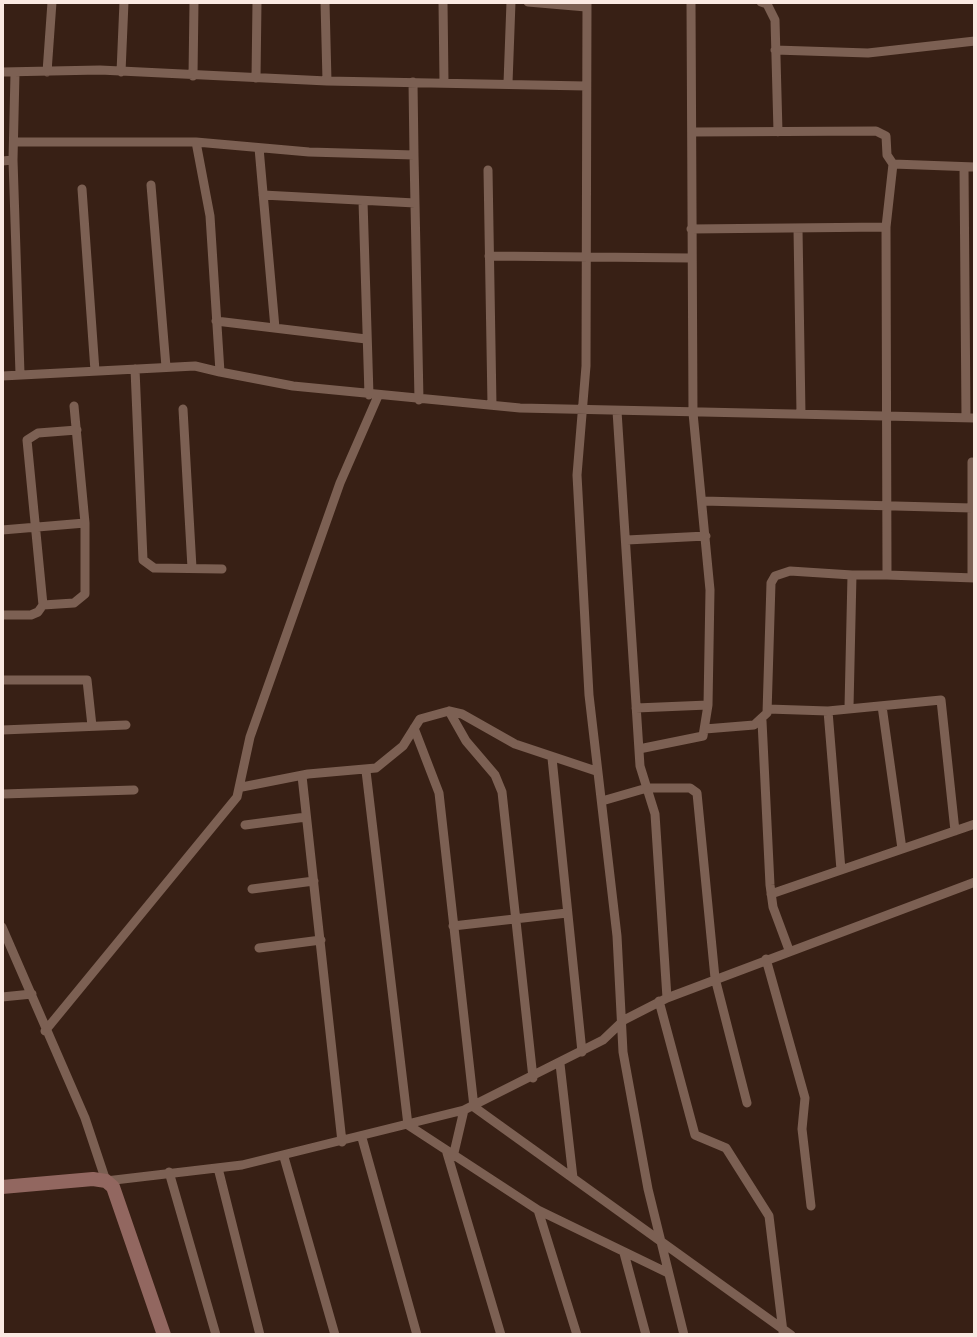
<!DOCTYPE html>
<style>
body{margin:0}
#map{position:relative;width:977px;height:1337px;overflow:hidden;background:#382015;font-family:Commissioner,sans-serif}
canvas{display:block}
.frame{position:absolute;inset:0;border:4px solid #fae9e2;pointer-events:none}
</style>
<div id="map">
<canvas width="977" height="1337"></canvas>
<div class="frame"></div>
</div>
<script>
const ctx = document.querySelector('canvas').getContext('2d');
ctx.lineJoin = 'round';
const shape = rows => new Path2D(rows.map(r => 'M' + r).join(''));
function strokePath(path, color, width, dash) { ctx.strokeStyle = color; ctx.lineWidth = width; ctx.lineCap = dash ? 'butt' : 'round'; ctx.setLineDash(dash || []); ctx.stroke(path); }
strokePath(shape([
 [325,2,327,81],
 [443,2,444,82],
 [528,2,586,7],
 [587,2,586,366,577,475,589,695,617,936,623,1052,648,1189,684,1335],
 [761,2,767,4,775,20,778,132],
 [775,50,868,53,975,41],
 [2,72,100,70,327,81,586,86],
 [47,72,52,2],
 [121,72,124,2],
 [193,76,194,2],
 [256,78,257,2],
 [413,82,414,155],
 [508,83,511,2],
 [693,132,876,131,886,136,887,155,893,164,975,167],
 [14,142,196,142,309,152,414,155,419,400],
 [196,142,210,216,220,372,293,386,520,408,975,418],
 [259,148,275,328],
 [13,160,20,374],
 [2,161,13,160,15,73],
 [893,164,886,227,887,575,975,578],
 [964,167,966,418],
 [488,170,492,405],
 [151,185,166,367],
 [82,189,95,371],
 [263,195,415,203],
 [363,201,369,395],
 [691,229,886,227],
 [798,229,801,414],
 [489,256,691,258],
 [216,321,366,339],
 [135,369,143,560,154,568,222,569],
 [2,376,195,366,220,372],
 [183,409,192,568],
 [617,411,640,766,655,814,667,998],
 [703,501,972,508],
 [2,530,85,523],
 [627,540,706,536],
 [972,578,972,462],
 [43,605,74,603,85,594,85,523,74,406],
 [2,615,31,615,38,612,43,605,27,440,38,433,77,430],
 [2,680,87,680,92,726],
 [882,706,902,849],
 [849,707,852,575,887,575],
 [636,708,708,705],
 [768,709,828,711,941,700,955,831],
 [449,711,466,741,495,775,502,792,533,1078],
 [828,711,841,870],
 [762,721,770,885,773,907,789,950],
 [414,728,439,793,474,1107,791,1335],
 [705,729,754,725,767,713,771,583,775,576,790,571,852,575],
 [2,730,126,725],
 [639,749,703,736,708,705,710,590,693,413,691,2],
 [552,758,582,1052],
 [366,771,408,1125,538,1210,668,1273],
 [302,776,342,1142],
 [242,787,308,774,376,768,403,746,420,719,449,711,462,714,515,744,596,771],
 [2,794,134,790],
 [602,801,647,788,690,788,697,793,715,978,747,1103],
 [245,825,306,817],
 [252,889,314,881],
 [771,894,975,824],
 [453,926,567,913],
 [2,927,85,1118,106,1181,242,1165,464,1110,603,1040,624,1020,667,998,975,882],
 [259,948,321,940],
 [766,959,805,1098,802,1129,811,1206],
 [2,997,32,994],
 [659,1001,695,1135,726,1148,769,1216,783,1332],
 [45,1031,237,797,250,737,340,483,378,396],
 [560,1064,573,1178],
 [362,1138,417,1335],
 [447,1153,501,1335],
 [284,1157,335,1335],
 [453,1157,464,1110],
 [218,1168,260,1335],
 [169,1172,216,1335],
 [538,1210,577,1335],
 [624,1253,646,1335]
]), '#7c6053', 9);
strokePath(shape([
 [2,1187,93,1179,106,1181,113,1187,164,1335]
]), '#926760', 14);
</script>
